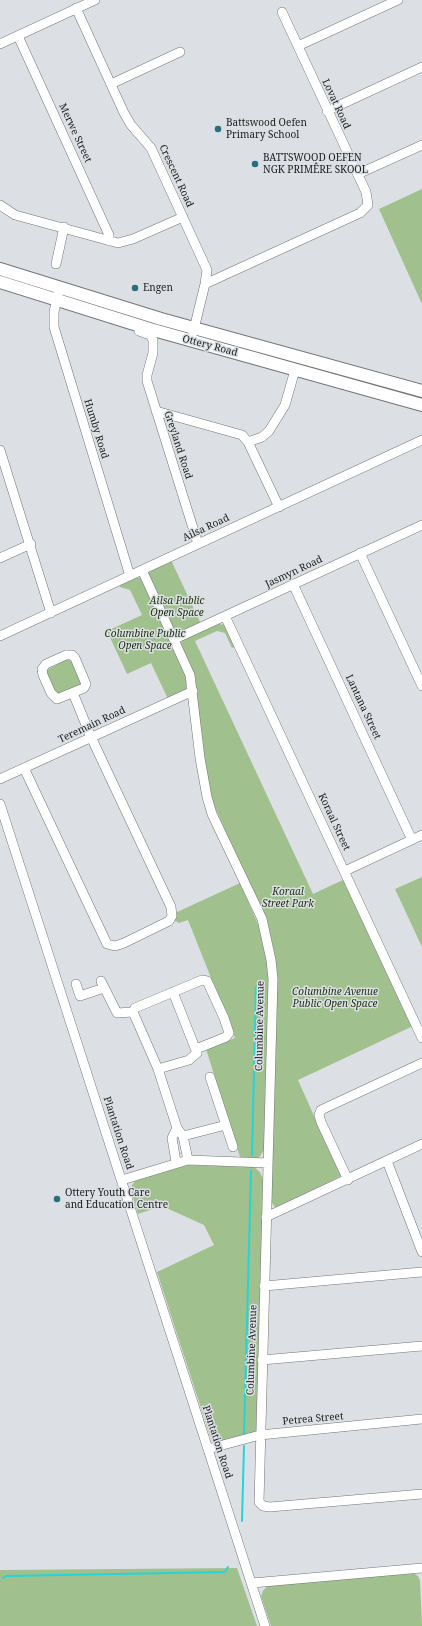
<!DOCTYPE html>
<meta charset="utf-8">
<style>
body{margin:0}
canvas{display:block;background:#dce0e4}
</style>
<canvas width="422" height="1626"></canvas>
<script>
const ctx = document.querySelector('canvas').getContext('2d');
ctx.lineJoin = 'round';
function paint(path, color) { ctx.fillStyle = color; ctx.fill(path, 'evenodd'); }
const shape = rows => new Path2D(rows.map(r => 'M' + r).join(''));
function strokePath(path, color, width, dash) { ctx.strokeStyle = color; ctx.lineWidth = width; ctx.lineCap = dash ? 'butt' : 'round'; ctx.setLineDash(dash || []); ctx.stroke(path); }
function label(font, color, halo, rows, align = 'center') {
  ctx.font = font + ' "Noto Serif",serif'; ctx.lineWidth = 3; ctx.setLineDash([]); ctx.textBaseline = 'middle'; ctx.strokeStyle = halo; ctx.fillStyle = color; for (const [text, x, y, turn = 0] of rows) {
    ctx.save(); ctx.translate(x, y); ctx.rotate((+turn || 0) * Math.PI / 180); ctx.textAlign = isNaN(turn) ? turn : align; if (halo) ctx.strokeText(text, 0, 0); ctx.fillText(text, 0, 0); ctx.restore();
  }
}
paint(shape([
 [422,189,422,304,379,209],
 [171,560,201,624,179,634,175,632,148,575,150,571],
 [136,577,141,578,187,677,186,689,168,699,151,663,127,674,107,631,142,615,130,590,120,587,119,584],
 [219,624,225,625,236,646,232,648,225,633,217,631,195,641,313,894,345,879,413,1026,298,1080,341,1176,276,1208,271,1202,275,962,274,951,268,926,210,796,202,746,195,676,181,644,182,640],
 [69,658,74,661,82,686,57,696,45,671],
 [422,877,422,947,395,889],
 [240,883,260,929,266,952,269,986,264,1150,258,1159,241,1160,206,1049,235,1038,188,920,179,923,174,920,175,913],
 [188,1165,254,1167,260,1172,263,1180,257,1430,256,1432,219,1442,210,1436,157,1272,214,1245,204,1225,162,1206,138,1214,131,1190,132,1185,135,1181],
 [237,1568,257,1626,0,1626,0,1570],
 [413,1573,418,1576,420,1581,422,1626,271,1626,261,1596,263,1591,267,1586]
]), '#a0c08d');
strokePath(shape([
 [252,1155,256,987],
 [244,1434,251,1171],
 [242,1521,244,1446],
 [3,1578,6,1576,225,1572,228,1567]
]), '#23d4db', 2);
const minor = shape([
 [76,8,124,113,131,125,151,148,207,270,205,284,193,333],
 [18,36,109,235,109,241],
 [0,44,95,0],
 [298,46,398,0],
 [111,84,180,52],
 [327,111,422,67],
 [358,174,422,145],
 [0,205,15,215,118,243,133,239,183,217],
 [56,264,64,227],
 [205,284,360,213,368,205,366,192,282,12],
 [58,294,54,312,54,327,130,576],
 [139,331,150,335,153,340,153,353,147,375,147,381,198,544],
 [156,411,242,435,248,442,279,507],
 [248,442,262,437,269,431,285,405,295,370],
 [0,450,51,613],
 [360,553,422,686],
 [0,558,31,544],
 [142,570,190,675,200,758,207,797,212,814,262,919,271,960,273,979,259,1502,263,1506,270,1507,422,1494],
 [293,584,412,840],
 [225,616,422,1038],
 [0,636,422,440],
 [175,639,422,525],
 [66,655,72,655,75,658,86,684,84,688,57,699,51,693,43,675,42,669,46,664,66,655],
 [24,768,107,944,115,946,124,943,169,921,172,916,171,907,91,737,73,693],
 [0,779,193,691],
 [0,804,265,1626],
 [345,871,422,835],
 [101,981,117,1013,133,1012],
 [76,984,80,996,104,988],
 [158,1069,189,1060,197,1053,173,992],
 [210,1077,233,1147],
 [183,1136,226,1125],
 [188,1160,183,1136,177,1128,158,1069,133,1012,135,1008,202,980,207,981,224,1018,229,1033,226,1037,196,1049],
 [387,1161,422,1252],
 [176,1162,172,1138,177,1128],
 [122,1180,188,1160,268,1163],
 [348,1180,321,1122,319,1115,321,1110,422,1063],
 [266,1217,422,1144],
 [264,1286,422,1272],
 [262,1360,422,1346],
 [208,1449,260,1435,422,1419],
 [252,1583,422,1568]
]);
const major = shape([
 [0,269,161,319,422,391],
 [0,282,150,329,422,405]
]);
strokePath(minor, '#727579', 10);
strokePath(major, '#727579', 14);
strokePath(minor, '#fff', 9);
strokePath(major, '#fff', 12);
for (const [x, y, r, color] of [
 [218,129,4,"#296e7d"],
 [255,164,4,"#296e7d"],
 [135,288,4,"#296e7d"],
 [57,1199,4,"#296e7d"]
]) { const dot = new Path2D(); dot.arc(x, y, r, 0, 2 * Math.PI); ctx.fillStyle = color; ctx.fill(dot); strokePath(dot, '#dce0e4', 1.5); }
label('10px', '#1a1c1d', '#dce0e4', [
 ["Lovat Road",336,104,65],
 ["Merwe Street",75,133,65],
 ["Crescent Road",176,176,65],
 ["Ottery Road",210,346,15],
 ["Humby Road",96,429,73],
 ["Greyland Road",178,445,72],
 ["Ailsa Road",206,528,-25],
 ["Jasmyn Road",294,572,-25],
 ["Lantana Street",363,707,65],
 ["Teremain Road",92,725,-25],
 ["Koraal Street",334,822,65],
 ["Columbine Avenue",260,1026,-89],
 ["Plantation Road",118,1133,72],
 ["Columbine Avenue",252,1350,-88],
 ["Petrea Street",313,1419,-5],
 ["Plantation Road",217,1442,72]
]);
label('10px', '#1a1c1d', '#dce0e4', [
 ["Battswood Oefen",226,123],
 ["Primary School",226,135],
 ["BATTSWOOD OEFEN",263,158],
 ["NGK PRIMÊRE SKOOL",263,170],
 ["Engen",143,288],
 ["Ottery Youth Care",65,1193],
 ["and Education Centre",65,1205]
], 'left');
label('italic 10px', '#213511', '#dce0e4', [
 ["Ailsa Public",177,601],
 ["Open Space",177,613],
 ["Columbine Public",145,634],
 ["Open Space",145,646],
 ["Koraal",288,892],
 ["Street Park",288,904],
 ["Columbine Avenue",335,992],
 ["Public Open Space",335,1004]
]);
</script>
